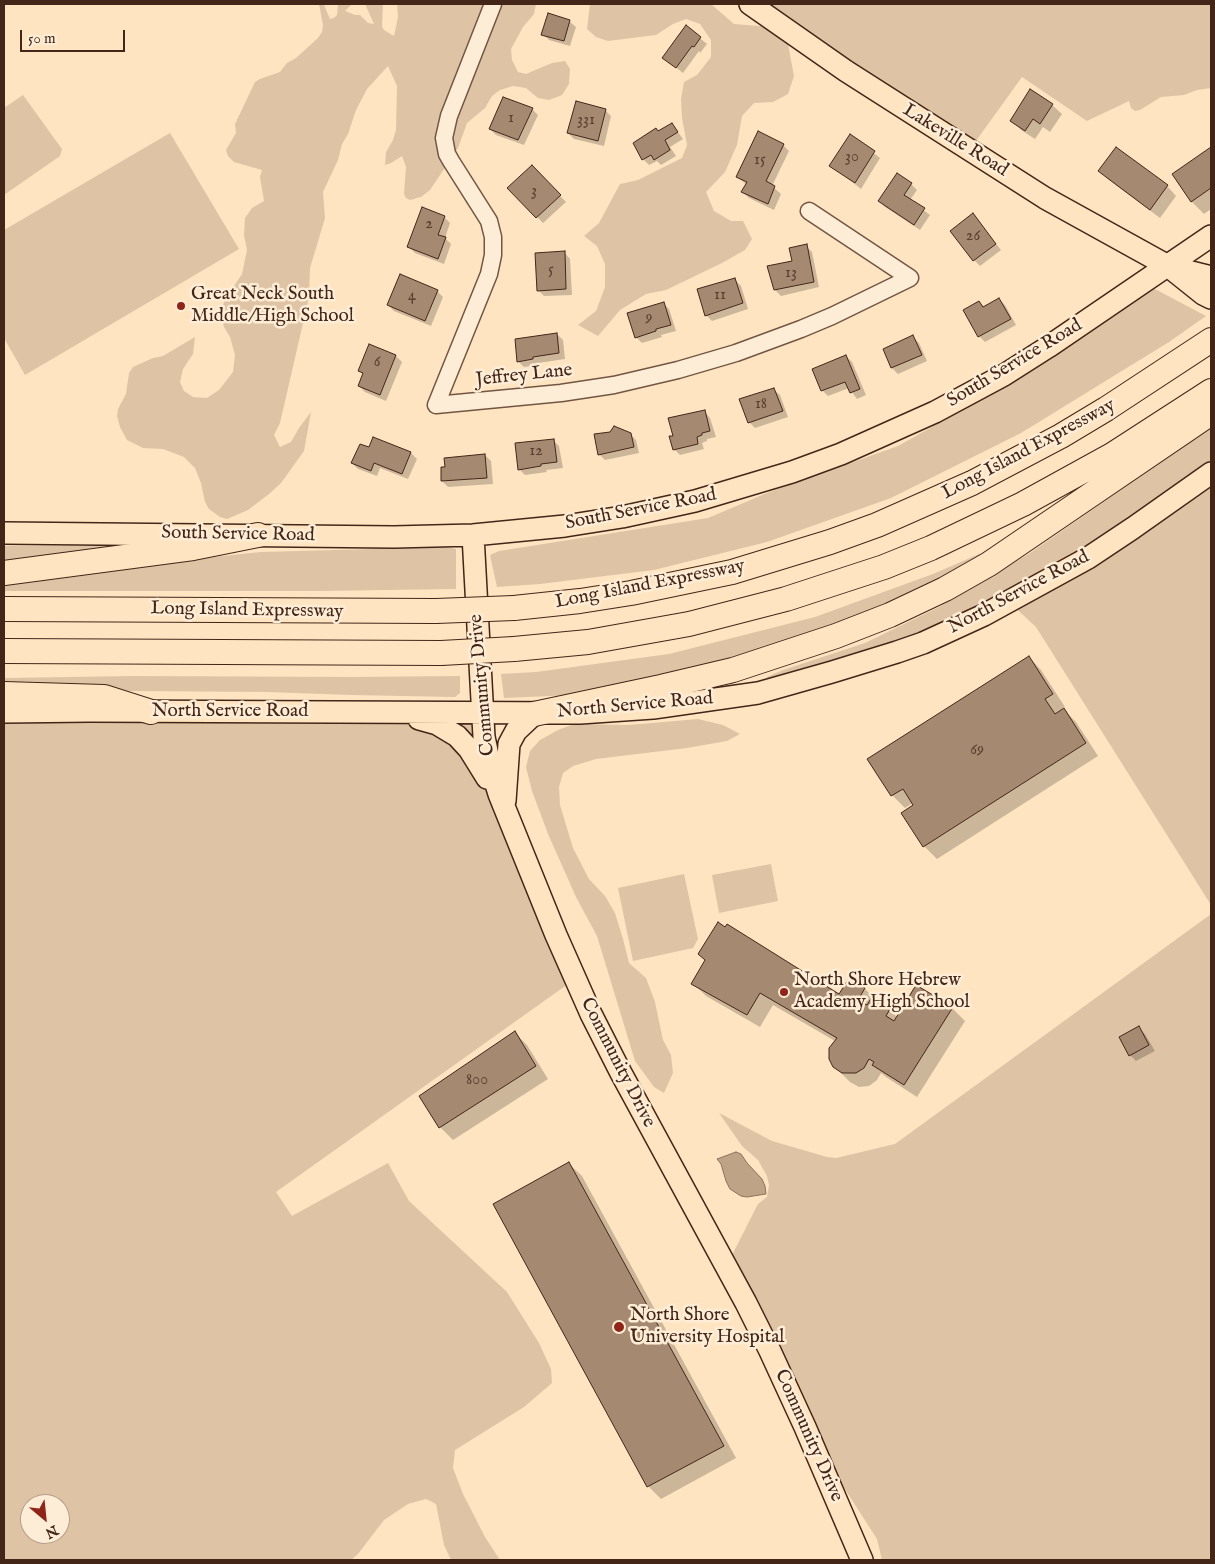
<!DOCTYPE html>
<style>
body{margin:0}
#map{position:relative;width:1215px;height:1564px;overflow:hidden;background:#fee4c0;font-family:"IM FELL English",serif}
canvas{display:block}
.frame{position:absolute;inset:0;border:5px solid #442619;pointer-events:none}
.north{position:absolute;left:20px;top:1494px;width:50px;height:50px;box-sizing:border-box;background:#feedd6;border:1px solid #b49d8a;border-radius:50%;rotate:152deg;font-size:14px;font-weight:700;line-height:20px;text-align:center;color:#442619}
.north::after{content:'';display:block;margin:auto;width:18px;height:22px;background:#8f2418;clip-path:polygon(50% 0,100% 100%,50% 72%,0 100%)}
.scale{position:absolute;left:20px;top:30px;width:105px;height:22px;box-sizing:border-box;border:2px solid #442619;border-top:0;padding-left:6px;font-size:15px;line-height:18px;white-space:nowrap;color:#442619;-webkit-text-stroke:4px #feedd6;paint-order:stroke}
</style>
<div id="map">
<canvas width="1215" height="1564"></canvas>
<div class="frame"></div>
<div class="north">N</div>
<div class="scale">50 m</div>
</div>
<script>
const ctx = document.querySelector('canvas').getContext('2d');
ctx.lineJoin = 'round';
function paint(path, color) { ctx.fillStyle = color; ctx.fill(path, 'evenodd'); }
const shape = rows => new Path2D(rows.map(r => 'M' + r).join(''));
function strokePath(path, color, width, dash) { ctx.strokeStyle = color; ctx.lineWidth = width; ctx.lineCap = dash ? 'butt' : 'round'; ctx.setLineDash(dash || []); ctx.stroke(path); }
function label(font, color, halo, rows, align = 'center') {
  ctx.font = font + ' "IM FELL English",serif'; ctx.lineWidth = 5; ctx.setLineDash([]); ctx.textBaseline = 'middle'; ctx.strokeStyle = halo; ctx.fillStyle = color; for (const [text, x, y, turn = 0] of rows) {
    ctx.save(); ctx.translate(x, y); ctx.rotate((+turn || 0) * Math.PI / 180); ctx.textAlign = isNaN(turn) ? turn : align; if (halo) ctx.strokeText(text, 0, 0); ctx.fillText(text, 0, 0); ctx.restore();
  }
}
paint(shape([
 [319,4,324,5,330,19,334,18,337,15,338,4,352,4,345,11,355,15,360,15,368,23,374,24,365,4,383,4,382,27,384,30,394,36,398,17,397,4,536,4,534,14,523,27,511,49,512,60,518,72,526,74,552,63,565,61,570,69,569,84,562,95,549,100,538,98,526,88,513,86,500,90,492,96,485,108,467,123,458,148,430,190,421,197,410,200,406,198,404,194,406,167,402,156,391,163,385,165,386,152,393,140,396,130,397,86,388,66,367,89,356,110,348,134,342,144,338,160,323,192,325,218,310,268,309,297,280,423,274,435,280,447,291,442,299,428,311,412,304,451,281,483,269,494,248,510,227,519,220,517,209,509,205,502,201,483,195,468,184,457,163,449,143,448,127,440,120,427,117,416,118,409,126,394,129,373,133,367,153,358,163,356,195,337,193,354,183,369,180,382,184,391,193,397,207,398,219,390,233,372,235,355,230,337,224,327,220,311,226,298,242,274,247,250,244,235,245,218,252,208,264,201,260,177,262,170,234,162,228,156,226,150,236,133,235,124,255,82,260,79,280,72,287,63,296,58,318,38,322,32,323,25],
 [590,4,711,4,734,24,772,27,788,44,794,76,788,94,773,102,754,103,742,116,737,145,725,172,706,192,714,211,731,221,743,221,752,239,745,250,722,263,666,290,646,294,620,310,598,336,578,325,596,311,605,287,605,264,597,246,584,236,599,223,620,184,638,180,682,158,687,145,682,118,681,99,684,82,697,75,711,57,711,40,700,24,686,19,673,24,656,35,608,41,596,37,587,29],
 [747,4,1211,4,1211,88,1197,90,1184,95,1161,97,1140,110,1135,111,1131,108,1129,101,1087,121,1022,77,968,152],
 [23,95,62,149,60,156,4,195,4,108],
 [170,133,239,249,25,375,4,338,4,230],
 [1153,288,1206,316,1169,342,1021,433,891,498,767,542,654,570,540,584,497,587,490,555,499,551,708,518,767,493,898,446,1037,368],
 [1211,428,1211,461,1104,535,998,598,916,636,767,681,767,677,783,670,865,643,939,607,1030,553],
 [1211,473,1211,905,1036,627,1009,602],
 [1016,538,979,564,835,632,595,694,504,698,501,674,536,672,669,654,815,617,933,574],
 [4,546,125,546,4,567],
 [448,547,456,549,456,589,319,591,4,591,4,582,134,565,261,552],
 [4,675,5,678,133,676,353,677,460,676,460,693,455,697,352,695,266,692,133,691,26,687,4,686],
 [4,712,482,713,575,979,276,1192,292,1216,388,1163,409,1201,507,1292,539,1343,551,1369,552,1383,524,1407,455,1450,453,1468,463,1494,485,1537,500,1560,451,1560,444,1545,436,1504,426,1499,408,1504,384,1520,358,1554,351,1560,4,1560],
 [30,1504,60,1504,60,1534,30,1534],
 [698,719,723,725,740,734,727,741,687,748,596,759,573,766,563,773,559,787,560,805,573,848,589,879,605,896,615,913,623,939,629,963,646,978,655,1002,663,1040,671,1055,673,1073,664,1093,654,1087,635,1061,597,936,576,897,548,834,532,791,526,767,530,751,540,740,558,730,574,724,629,725],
 [771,864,778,901,719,913,712,875],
 [684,874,698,939,693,948,633,961,618,888],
 [1211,914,1211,1560,882,1560,877,1539,805,1427,726,1267,758,1204,767,1197,769,1185,767,1176,758,1160,742,1146,719,1113,772,1141,827,1157,836,1158,895,1144]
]), '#dec4a4');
const water = shape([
 [736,1152,741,1154,747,1163,762,1179,765,1186,766,1194,747,1197,741,1196,730,1189,726,1181,721,1164,717,1159,736,1152]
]);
paint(water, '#bfa387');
strokePath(water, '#8e715b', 1);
paint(shape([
 [569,21,576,27,570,46,549,40,543,34],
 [686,27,707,44,700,53,699,51,683,73,664,58],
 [1052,105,1062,114,1050,132,1043,127,1035,139,1021,130,1012,120],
 [532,109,538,115,524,145,496,135,490,129],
 [605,110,611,116,604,146,574,139,568,133],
 [672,124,683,139,670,147,676,156,661,165,657,161,649,165,643,159,634,143],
 [851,136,880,158,861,189,831,165],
 [783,145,789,151,772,186,781,194,774,210,749,198,743,192,747,185,737,177],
 [1211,148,1211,209,1204,214,1191,201,1173,175],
 [1117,149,1167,186,1176,196,1160,218,1109,180,1100,171],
 [532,167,566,202,543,223,509,188],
 [911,184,917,190,910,200,930,215,920,230,885,207,879,201],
 [973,215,1001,250,980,266,974,260],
 [444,217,450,223,445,238,451,244,444,264,415,253,409,247],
 [806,246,812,252,819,287,781,296,775,290],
 [564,252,570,259,572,295,544,296,538,290],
 [735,280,741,286,748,309,712,321,706,315],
 [437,291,443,297,431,326,394,311,388,305],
 [999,299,1005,305,1016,325,985,342,979,336,965,310,979,302,984,307],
 [663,303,669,309,676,331,661,335,662,337,642,343,636,337],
 [557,334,563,340,565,359,538,363,539,365,524,367,518,361],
 [913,337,919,343,927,361,898,374,892,368,885,349],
 [370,346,396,356,402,362,386,401,365,392,359,386,364,375,360,371],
 [846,356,852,362,866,395,857,399,849,388,828,396,822,390],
 [773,389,780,395,788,417,755,428,749,422],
 [704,411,710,418,716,437,707,439,707,441,702,443,704,449,680,455,674,449,674,436],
 [630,434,636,440,639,453,605,460,599,454],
 [553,440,559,446,563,468,546,470,547,472,525,475,519,469],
 [370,449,411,453,417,459,408,479,380,468,377,476,358,469,352,463],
 [485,455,491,461,493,484,448,487,442,481,442,468],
 [1029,657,1041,670,1065,707,1062,708,1076,722,1098,756,937,859,924,846,913,803,905,808,892,795,869,760],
 [849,979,865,989,878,1002,890,1010,898,1018,952,1008,965,1021,917,1097,886,1077,881,1073,877,1080,869,1086,859,1087,850,1082,837,1069,835,1041,773,1005,760,1027,706,996,693,983,839,995],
 [1139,1028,1145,1034,1155,1051,1136,1061,1130,1055],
 [515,1033,527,1045,548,1079,453,1140,440,1127,421,1097],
 [569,1164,582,1176,736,1458,661,1499,648,1486,495,1204]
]), '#0003');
const building = shape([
 [548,13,570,20,564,41,541,35,548,13],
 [686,25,701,37,694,47,692,46,676,68,662,58,686,25],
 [1030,89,1053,104,1040,124,1033,119,1025,131,1010,121,1030,89],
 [503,97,533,108,518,140,489,129,503,97],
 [576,101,606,109,598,141,567,133,576,101],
 [672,123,678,132,665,140,670,150,654,160,651,155,642,160,633,143,656,128,658,131,672,123],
 [758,131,784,144,766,181,775,186,768,204,741,192,747,182,736,177,758,131],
 [850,134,875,151,855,183,829,166,850,134],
 [1116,147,1168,185,1150,210,1098,171,1116,147],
 [1211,147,1211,188,1191,202,1172,174,1211,147],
 [532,165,561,195,536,218,507,188,532,165],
 [897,173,912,183,904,195,925,208,914,225,878,201,897,173],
 [422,207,445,216,438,235,446,237,438,259,407,247,422,207],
 [973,213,996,244,973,261,950,231,973,213],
 [807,244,814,282,774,290,767,266,792,261,789,248,807,244],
 [565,251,566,289,537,291,535,253,565,251],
 [400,274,438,290,425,321,387,305,400,274],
 [735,278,743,303,705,316,697,289,735,278],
 [999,298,1011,319,978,337,963,310,979,301,983,307,999,298],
 [664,302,671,325,656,329,656,331,635,338,627,313,664,302],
 [557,333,559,353,533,357,533,359,517,362,515,339,557,333],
 [913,335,922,355,891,368,883,349,913,335],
 [369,344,396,355,380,395,358,386,363,373,358,371,369,344],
 [846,355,860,389,850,393,845,382,821,391,812,369,846,355],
 [774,388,783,411,748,423,739,399,774,388],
 [705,410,710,431,702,433,702,435,697,437,698,444,673,450,669,436,673,436,668,418,705,410],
 [614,426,631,433,634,447,598,455,594,434,610,432,614,426],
 [373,437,411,452,402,474,374,463,371,471,351,463,360,444,369,447,373,437],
 [554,439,557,462,541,464,541,466,518,470,515,443,554,439],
 [485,454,487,478,441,481,441,467,445,467,444,458,485,454],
 [1029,656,1053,694,1045,699,1055,714,1064,708,1086,743,923,847,901,813,913,805,903,789,891,796,867,759,1029,656],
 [718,922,725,927,727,924,839,994,849,978,865,988,858,1000,867,1005,872,997,890,1009,886,1016,894,1021,916,985,953,1007,904,1085,872,1065,874,1062,869,1059,864,1068,856,1073,842,1073,833,1067,829,1059,829,1048,837,1038,760,993,747,1015,691,984,705,960,698,954,718,922],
 [1139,1026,1149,1045,1129,1056,1119,1037,1139,1026],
 [515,1031,536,1066,439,1128,419,1096,515,1031],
 [569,1162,724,1446,647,1487,493,1204,569,1162]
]);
paint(building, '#a58970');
strokePath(building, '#442619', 1);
const minor = shape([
 [493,4,449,116,444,138,447,154,451,161,489,221,493,237,493,255,489,274,436,405,561,393,614,385,678,370,736,353,801,329,832,316,910,278,809,211]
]);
const major = shape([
 [750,4,846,71,1045,198,1168,266,1203,294,1211,298],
 [1175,268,1211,277],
 [4,533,394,537,473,535,565,526,622,517,695,501,792,472,841,454,935,412,1004,375,1048,347,1211,236],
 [473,535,484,737,490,765,499,794,556,935,591,1014,621,1073,746,1303,770,1351,805,1427,862,1560],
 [4,712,90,711,580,713,653,708,758,693,832,672,897,652,923,643,984,615,1088,558,1133,528,1211,473],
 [419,719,437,724,457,736,469,749,487,778],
 [505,801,509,744,516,731,534,714]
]);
const highway = shape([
 [4,573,193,548,258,535],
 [514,608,580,601,631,593,732,572,830,542,877,525,972,483,1061,436,1106,409,1211,340],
 [4,609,436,611],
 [514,649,588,642,689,624,786,599,884,567,931,548,1023,504,1112,455,1211,391],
 [4,651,441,653],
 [4,694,104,697,151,712],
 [534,714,661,687,733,670,836,636,890,615,945,589,989,564,1211,413]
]);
strokePath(minor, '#725643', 19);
strokePath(major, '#442619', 24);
strokePath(highway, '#442619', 26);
strokePath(minor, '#feedd6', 16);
strokePath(major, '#fee4c0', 21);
strokePath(highway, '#fee4c0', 24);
const highwayBridge = shape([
 [436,611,514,608],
 [441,653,514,649]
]);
strokePath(highwayBridge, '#442619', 26, []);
strokePath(highwayBridge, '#fee4c0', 24);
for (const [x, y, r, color] of [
 [181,306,5,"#8f2418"],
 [784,992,5,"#8f2418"],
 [619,1327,6,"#8f2418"]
]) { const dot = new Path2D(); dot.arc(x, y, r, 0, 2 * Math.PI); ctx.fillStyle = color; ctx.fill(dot); strokePath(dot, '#feedd6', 2); }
label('16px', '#5c3f2f', null, [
 ["1",511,119],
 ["331",586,121],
 ["30",852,158],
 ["15",760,161],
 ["3",534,192],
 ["2",429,225],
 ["26",973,237],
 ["5",551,271],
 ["13",791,274],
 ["11",720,296],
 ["4",412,297],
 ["9",649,319],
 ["6",377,363],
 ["18",761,405],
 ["12",536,452],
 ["69",977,751],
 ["800",477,1081]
]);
label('19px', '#442619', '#feedd6', [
 ["Lakeville Road",955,141,32],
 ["South Service Road",1015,364,-31],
 ["Jeffrey Lane",524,376,-6],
 ["Long Island Expressway",1029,450,-28],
 ["South Service Road",641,510,-11],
 ["South Service Road",238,535,1],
 ["Long Island Expressway",650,585,-11],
 ["North Service Road",1019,593,-28],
 ["Long Island Expressway",247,611,1],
 ["Community Drive",483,685,-95],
 ["North Service Road",635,706,-5],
 ["North Service Road",230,712],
 ["Community Drive",617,1063,63],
 ["Community Drive",808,1436,66]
]);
label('19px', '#442619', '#feedd6', [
 ["Great Neck South",191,295],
 ["Middle/High School",191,317],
 ["North Shore Hebrew",794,981],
 ["Academy High School",794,1003],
 ["North Shore",630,1316],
 ["University Hospital",630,1338]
], 'left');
</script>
